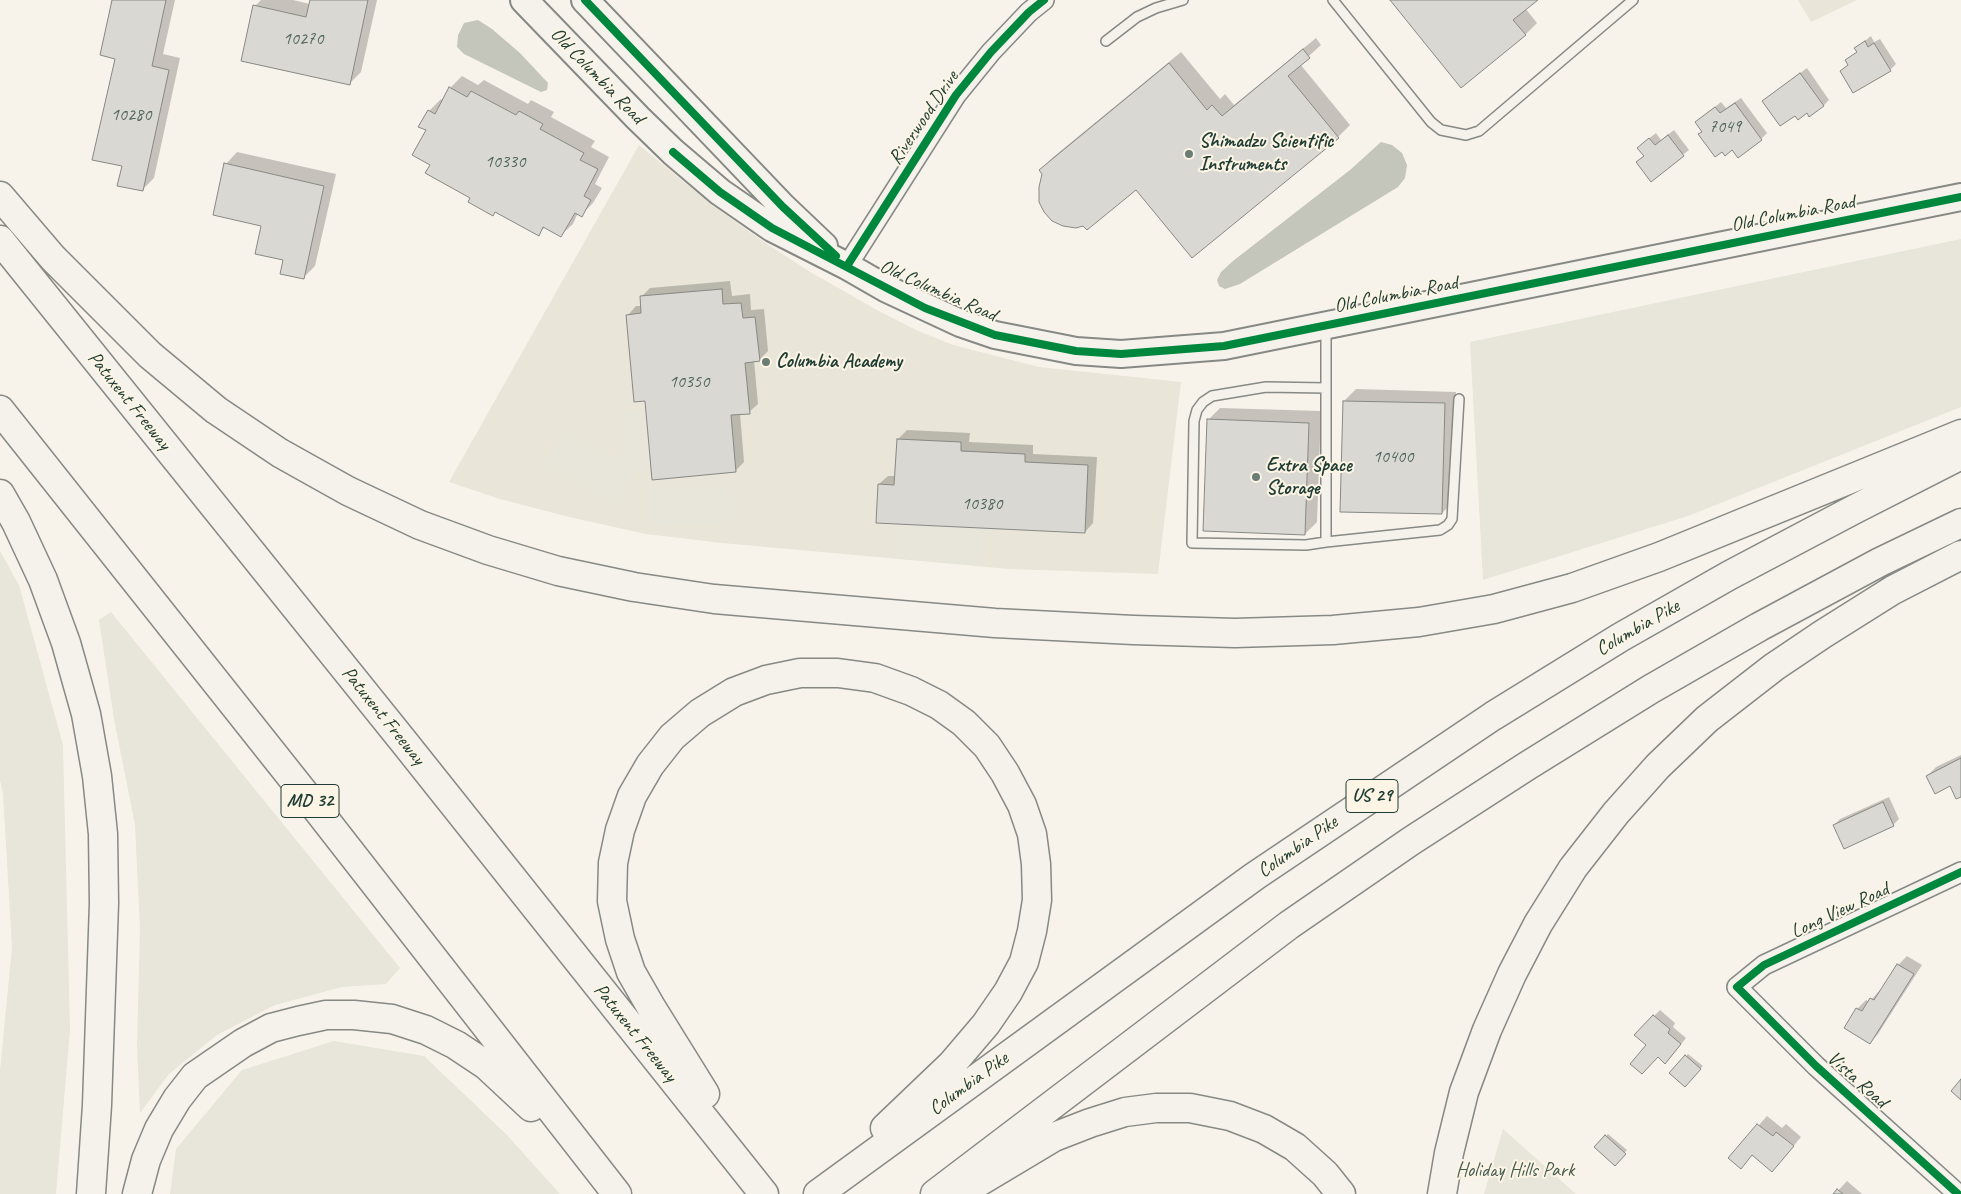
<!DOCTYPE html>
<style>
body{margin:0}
canvas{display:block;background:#f7f3ea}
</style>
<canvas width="1961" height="1194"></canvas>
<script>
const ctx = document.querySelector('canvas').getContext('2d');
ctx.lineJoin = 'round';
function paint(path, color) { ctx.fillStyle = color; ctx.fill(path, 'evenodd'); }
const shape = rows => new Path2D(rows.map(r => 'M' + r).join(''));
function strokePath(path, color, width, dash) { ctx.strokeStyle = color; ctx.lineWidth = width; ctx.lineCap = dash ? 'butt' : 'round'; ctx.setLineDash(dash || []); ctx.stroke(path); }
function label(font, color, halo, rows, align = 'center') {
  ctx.font = font + ' Caveat,sans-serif'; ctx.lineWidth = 4; ctx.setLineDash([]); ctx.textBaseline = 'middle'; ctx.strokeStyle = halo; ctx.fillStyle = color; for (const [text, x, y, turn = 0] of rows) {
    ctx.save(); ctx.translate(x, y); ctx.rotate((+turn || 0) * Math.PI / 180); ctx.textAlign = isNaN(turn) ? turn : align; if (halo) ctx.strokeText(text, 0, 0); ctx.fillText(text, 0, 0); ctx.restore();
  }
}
paint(shape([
 [1798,0,1857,0,1811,22],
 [639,145,712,205,764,242,812,273,877,310,916,330,953,345,1039,367,1181,382,1158,574,1009,569,722,543,646,534,569,517,500,499,449,482]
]), '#e9e5d9');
paint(shape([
 [1961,239,1961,407,1688,516,1483,580,1470,342],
 [646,410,651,466,634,468,619,504,546,465,560,431,614,460,625,441,623,413],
 [731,486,733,522,650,526,648,489],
 [894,524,984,528,982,566,891,558],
 [0,551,19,585,63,745,70,1030,56,1194,0,1194,0,1071,12,947,3,794,0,780],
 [111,612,400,968,386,984,342,987,275,1005,217,1035,169,1074,140,1113,137,1046,140,928,135,825,114,719,99,620],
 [334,1041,424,1056,507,1135,560,1194,170,1194,176,1149,242,1070],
 [1503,1129,1576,1194,1484,1194]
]), '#e8e5da');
paint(shape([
 [478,20,492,29,520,53,548,83,547,90,541,92,464,54,457,47,458,35,464,23],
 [1381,142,1392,145,1402,153,1407,165,1405,178,1398,187,1240,284,1225,289,1219,286,1217,280,1221,272,1233,261,1350,170]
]), '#c4c6bb');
paint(shape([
 [113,0,175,0,163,54,180,58,154,178,142,190,123,166],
 [261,0,293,0,310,4,311,0,377,0,361,72,349,84,255,6],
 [1391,0,1536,0,1525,8,1537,23,1525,35],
 [1871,36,1874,42,1880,39,1896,64,1890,70,1841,71,1849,64,1847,60,1858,51,1856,48],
 [1316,38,1321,45,1300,64,1350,125,1338,137,1192,257,1136,189,1084,225,1040,170,1052,158,1181,52,1220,99,1225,94,1234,105],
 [1807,68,1829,100,1823,106,1795,114,1763,101],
 [462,76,478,85,484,80,528,104,531,100,554,112,551,117,595,141,591,147,609,157,595,184,602,188,593,203,581,215,578,213,573,224,561,235,545,227,538,234,472,198,432,164,427,130,429,111,441,99,443,100,450,88],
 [1741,98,1767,133,1761,139,1733,149,1703,131,1696,122,1721,102,1726,108],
 [1674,130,1689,150,1651,180,1637,162,1645,155,1644,142,1656,133,1661,140],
 [237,152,336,174,315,266,303,278,263,226,226,164],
 [730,281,732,296,750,294,751,310,764,309,768,351,759,360,754,360,758,404,749,412,740,413,744,462,735,471,646,399,628,315,636,306,642,306,641,297,650,288],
 [1356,389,1456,392,1454,501,1442,513,1344,401],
 [1220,408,1321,411,1317,522,1305,534,1208,420],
 [907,430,970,433,969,442,1033,445,1033,454,1097,457,1093,523,1085,532,879,484,888,476,896,476,898,439],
 [1961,755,1961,795,1950,785,1927,776,1936,767],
 [1889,797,1899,819,1893,825,1834,825,1840,819],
 [1907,956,1922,965,1878,1034,1870,1043,1846,1027,1857,1009,1866,1000,1869,1002,1880,990,1882,991,1898,965],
 [1660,1010,1675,1023,1673,1027,1686,1038,1671,1057,1648,1045,1635,1035],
 [1688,1054,1703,1066,1685,1085,1671,1073],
 [1767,1116,1782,1128,1786,1124,1801,1137,1781,1161,1753,1154,1730,1158],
 [1608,1134,1627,1150,1615,1164,1596,1147],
 [1847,1181,1862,1194,1835,1194]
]), '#0003');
const building = shape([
 [112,0,166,0,152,66,169,70,143,191,117,186,122,166,92,160,115,59,100,55,112,0],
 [310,0,368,0,350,85,241,61,253,5,306,17,310,0],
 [1390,0,1538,0,1513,20,1526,35,1461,88,1390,0],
 [1865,41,1868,47,1874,43,1891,71,1853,93,1840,71,1848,65,1845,60,1857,52,1854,48,1865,41],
 [1303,49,1310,58,1288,76,1339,138,1192,258,1136,190,1087,230,1083,226,1076,228,1063,226,1052,221,1044,212,1039,202,1039,187,1042,174,1039,170,1169,63,1207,110,1212,105,1222,116,1303,49],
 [1800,73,1824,106,1809,117,1807,113,1798,120,1795,116,1780,126,1762,101,1800,73],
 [449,87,467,97,471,91,516,115,519,111,543,124,540,129,584,153,580,160,598,169,584,196,591,200,582,217,575,213,561,237,543,227,539,236,495,212,493,216,468,202,470,198,425,173,430,165,412,155,426,130,418,127,428,110,435,114,449,87],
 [1735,103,1762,140,1738,158,1732,150,1725,156,1722,152,1715,157,1698,134,1702,132,1695,122,1715,107,1720,113,1735,103],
 [1668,135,1684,156,1651,182,1636,162,1644,156,1637,148,1649,138,1655,145,1668,135],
 [224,163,324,186,304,279,280,274,283,260,255,254,261,226,213,215,224,163],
 [722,289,723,304,741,303,743,318,755,317,760,361,745,363,750,414,731,415,736,472,652,480,645,401,634,402,626,315,641,313,640,296,722,289],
 [1343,401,1445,403,1442,514,1340,512,1343,401],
 [1207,419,1309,423,1305,535,1203,531,1207,419],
 [897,439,961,442,961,451,1025,454,1025,462,1088,465,1085,533,876,523,878,484,894,485,897,439],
 [1961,758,1961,797,1956,799,1950,786,1935,794,1926,776,1961,758],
 [1883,802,1894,826,1844,849,1833,825,1883,802],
 [1897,964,1914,974,1870,1044,1844,1028,1856,1008,1862,1011,1870,998,1874,1000,1897,964],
 [1653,1015,1670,1029,1668,1033,1681,1044,1665,1064,1658,1057,1642,1074,1630,1064,1646,1045,1634,1035,1653,1015],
 [1685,1055,1701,1069,1685,1087,1669,1073,1685,1055],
 [1961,1079,1961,1100,1951,1091,1961,1079],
 [1757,1124,1773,1136,1776,1132,1794,1146,1772,1172,1752,1155,1741,1169,1728,1158,1757,1124],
 [1605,1135,1626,1154,1615,1166,1594,1147,1605,1135],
 [1837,1189,1843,1194,1833,1194,1837,1189]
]);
paint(building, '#dad8d2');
strokePath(building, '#868984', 1);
const lane = shape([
 [1333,0,1431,122,1441,130,1466,135,1479,131,1633,0],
 [1106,41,1137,17,1156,8,1183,0],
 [1326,388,1266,387,1212,396,1203,402,1197,410,1194,421,1192,543,1306,545,1326,542,1440,530,1448,525,1452,519,1459,399],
 [1326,542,1326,328]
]);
const street = shape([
 [847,266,956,95,991,52,1029,12,1044,0],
 [1958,1194,1816,1066,1737,987,1764,965,1961,872]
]);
const secondary = shape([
 [524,0,638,118,673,152,720,192,772,228,847,266,887,289,960,323,995,335,1076,351,1121,354,1224,346,1961,197],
 [585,0,783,207,824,246]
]);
const highway = shape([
 [0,196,53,258,150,355,216,410,280,453,348,491,420,525,488,550,558,571,634,587,714,599,995,623,1133,630,1235,633,1333,630,1419,622,1494,609,1572,588,1659,557,1961,434],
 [0,240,404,742,764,1194],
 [0,410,316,808,617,1194],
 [0,494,16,522,43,580,66,643,86,714,97,776,103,834,104,903,97,1105,91,1194],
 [705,1094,651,1007,631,972,620,939,612,901,613,863,620,830,632,796,650,765,672,737,700,713,734,692,766,680,800,673,838,673,875,678,911,691,939,705,964,723,987,746,1005,773,1022,805,1032,834,1036,864,1037,900,1032,931,1024,962,1008,992,986,1024,952,1064,885,1128],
 [967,1189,1054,1137,1090,1123,1125,1112,1156,1108,1190,1108,1230,1116,1264,1129,1295,1147,1325,1174,1341,1194],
 [137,1194,146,1160,159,1129,177,1099,195,1076,243,1043,271,1028,298,1021,326,1015,354,1015,392,1019,426,1030,456,1045,486,1065,531,1107],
 [818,1194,1255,876,1493,716,1621,637,1730,575,1855,509,1961,455],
 [935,1194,1289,925,1411,841,1527,766,1651,689,1759,627,1880,562,1961,523],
 [1442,1194,1449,1153,1464,1092,1487,1030,1512,974,1538,924,1573,868,1616,813,1658,766,1707,719,1774,667,1823,634,1893,590,1961,555]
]);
strokePath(lane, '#868984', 12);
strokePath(street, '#868984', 22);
strokePath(secondary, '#868984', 30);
strokePath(highway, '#868984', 31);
strokePath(lane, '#f5f2ec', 9);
strokePath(street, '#f5f2ec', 19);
strokePath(secondary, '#f5f2ec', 26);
strokePath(highway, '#f5f2ec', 28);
strokePath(shape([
 [585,0,783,207,836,256],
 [673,152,720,192,772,228,925,308,995,335,1076,351,1121,354,1224,346,1961,197],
 [847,266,956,95,991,52,1029,12,1044,0],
 [1958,1194,1816,1066,1737,987,1764,965,1961,872]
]), '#00873e', 8);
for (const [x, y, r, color] of [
 [1189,154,5,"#6b7d74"],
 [766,362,5,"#6b7d74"],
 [1256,477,5,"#6b7d74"]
]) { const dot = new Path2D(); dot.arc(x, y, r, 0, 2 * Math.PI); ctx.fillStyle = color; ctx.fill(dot); strokePath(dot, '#fcf5e5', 2); }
label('18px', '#4e645c', null, [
 ["10270",303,39],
 ["10280",131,115],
 ["7049",1725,127],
 ["10330",505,162],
 ["10350",689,382],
 ["10400",1393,457],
 ["10380",982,504]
]);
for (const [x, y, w] of [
 [1372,796,52],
 [310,801,58]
]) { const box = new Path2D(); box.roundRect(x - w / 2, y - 16.5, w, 33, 4); ctx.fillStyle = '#fcf5e5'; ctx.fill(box); strokePath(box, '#1f3d34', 1); }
label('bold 19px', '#1f3d34', null, [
 ["US 29",1372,796],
 ["MD 32",310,801]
]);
label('20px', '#1f3d34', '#fcf5e5', [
 ["Old Columbia Road",597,76,46],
 ["Riverwood Drive",924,118,-56],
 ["Old Columbia Road",1793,214,-11],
 ["Old Columbia Road",938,291,24],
 ["Old Columbia Road",1396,295,-11],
 ["Patuxent Freeway",129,401,51],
 ["Columbia Pike",1638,628,-30],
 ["Patuxent Freeway",383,716,51],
 ["Columbia Pike",1298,847,-35],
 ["Long View Road",1840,911,-25],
 ["Patuxent Freeway",635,1033,51],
 ["Vista Road",1857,1080,42],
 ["Columbia Pike",969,1084,-36]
]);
label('bold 20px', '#1f3d34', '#fcf5e5', [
 ["Shimadzu Scientific",1199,142],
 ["Instruments",1199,165],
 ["Columbia Academy",776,362],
 ["Extra Space",1266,466],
 ["Storage",1266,489]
], 'left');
label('20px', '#455c52', '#fcf5e5', [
 ["Holiday Hills Park",1515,1171]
]);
</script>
